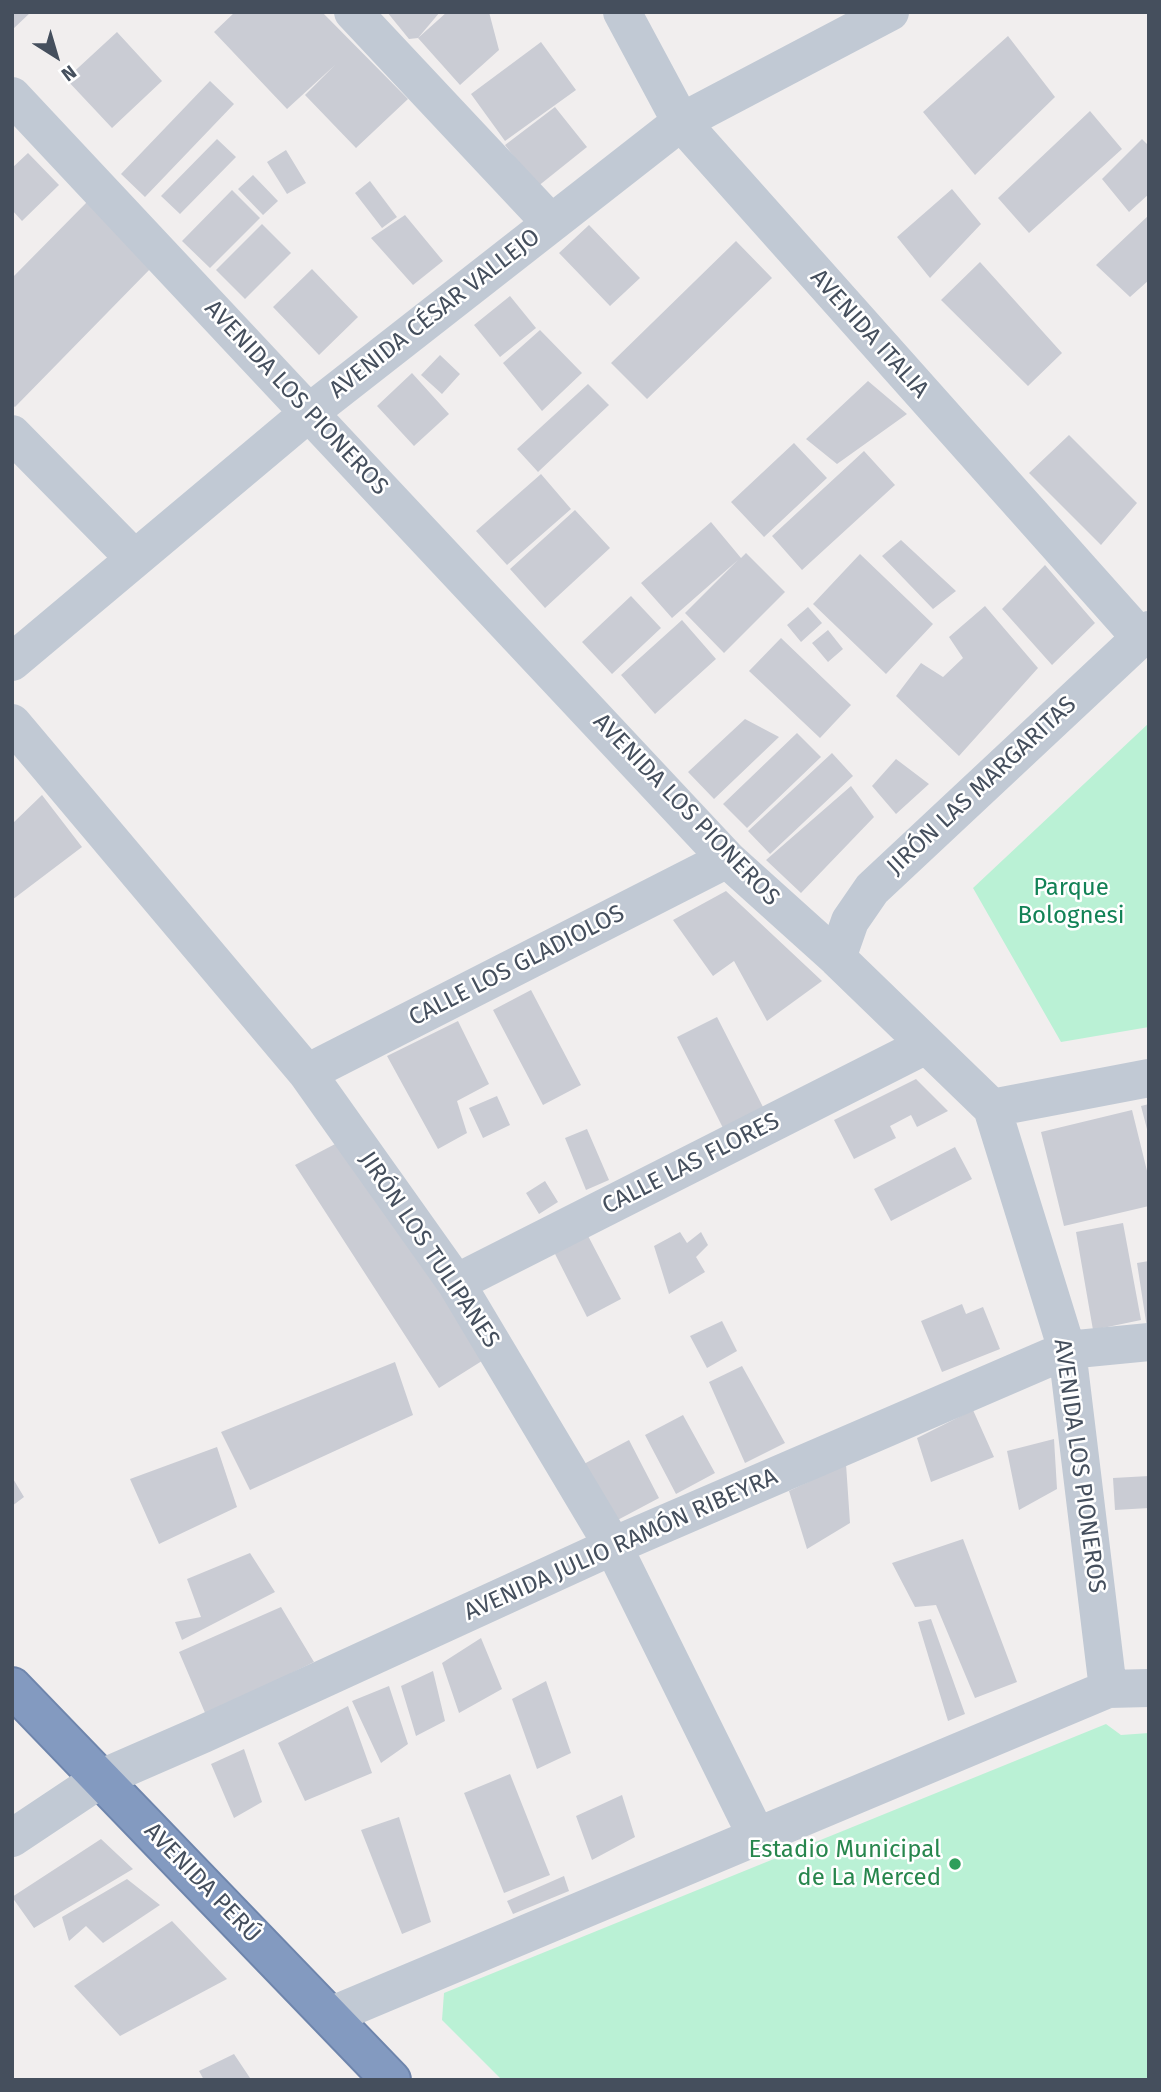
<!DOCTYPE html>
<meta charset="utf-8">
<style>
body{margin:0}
#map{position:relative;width:1161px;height:2092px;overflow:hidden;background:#f1eeee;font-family:"Fira Sans",sans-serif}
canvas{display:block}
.frame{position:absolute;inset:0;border:14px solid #454f5d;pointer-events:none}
.north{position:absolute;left:21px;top:21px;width:70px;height:70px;-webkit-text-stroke:5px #fff;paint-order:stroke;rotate:143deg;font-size:19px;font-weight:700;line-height:28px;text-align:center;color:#454f5d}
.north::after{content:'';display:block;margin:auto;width:24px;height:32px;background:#454f5d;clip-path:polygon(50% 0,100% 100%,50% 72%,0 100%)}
</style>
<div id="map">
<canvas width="1161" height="2092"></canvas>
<div class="frame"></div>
<div class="north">N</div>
</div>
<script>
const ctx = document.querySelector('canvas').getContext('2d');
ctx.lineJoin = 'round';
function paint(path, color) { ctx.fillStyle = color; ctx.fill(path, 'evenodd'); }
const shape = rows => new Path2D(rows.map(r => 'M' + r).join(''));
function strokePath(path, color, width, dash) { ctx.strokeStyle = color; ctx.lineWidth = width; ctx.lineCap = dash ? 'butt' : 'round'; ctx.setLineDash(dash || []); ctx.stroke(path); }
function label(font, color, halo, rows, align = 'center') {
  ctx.font = font + ' "Fira Sans",sans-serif'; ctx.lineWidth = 5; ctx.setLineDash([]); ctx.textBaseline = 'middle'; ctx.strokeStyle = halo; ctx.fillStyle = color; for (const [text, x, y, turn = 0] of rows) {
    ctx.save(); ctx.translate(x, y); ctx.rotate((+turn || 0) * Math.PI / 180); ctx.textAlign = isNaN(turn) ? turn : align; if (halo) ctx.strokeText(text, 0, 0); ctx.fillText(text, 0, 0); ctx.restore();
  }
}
paint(shape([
 [1149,723,1149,1027,1061,1042,973,888],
 [1106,1724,1121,1735,1149,1733,1149,2080,502,2080,442,2020,444,1993]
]), '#baf1d5');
paint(shape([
 [12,12,31,12,12,30],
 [235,12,322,12,408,99,356,148,305,95,335,65,287,109,214,32],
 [387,12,440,12,418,38,409,39],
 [447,12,489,12,499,50,460,85,418,38],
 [117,32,162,81,112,128,66,79],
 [1008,36,1055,97,975,175,923,112],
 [541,42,576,90,505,141,471,94],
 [210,81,234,104,145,197,121,174],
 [555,107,587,147,537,187,505,145],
 [1090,111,1122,149,1029,233,998,198],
 [217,139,236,157,180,214,161,196],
 [1142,139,1149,146,1149,194,1129,212,1102,179],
 [286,150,306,183,287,194,267,162],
 [28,153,59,185,22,221,12,210,12,168],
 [253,175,278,201,263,215,238,189],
 [370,181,397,217,382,228,355,193],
 [952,189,981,224,930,278,897,237],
 [232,190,260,218,210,268,182,241],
 [87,202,153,266,15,407,12,405,12,278],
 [405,215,443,261,413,285,371,238],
 [1149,215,1149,280,1130,297,1096,265],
 [262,224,291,253,245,299,216,270],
 [589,225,640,278,610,306,559,253],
 [736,241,772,278,647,399,611,363],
 [980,262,1062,353,1028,386,941,300],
 [312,269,358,317,319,355,273,307],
 [510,296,536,328,500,357,474,325],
 [540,330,582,373,542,411,503,363],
 [440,355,460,374,442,394,421,375],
 [412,373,449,414,414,446,377,406],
 [868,381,907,414,837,464,806,439],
 [588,384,609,405,538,472,517,449],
 [1069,435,1137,503,1101,545,1029,473],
 [794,443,827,478,764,537,731,502],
 [864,451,895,485,802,570,772,536],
 [541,474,571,509,507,565,476,531],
 [575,510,610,548,545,608,510,569],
 [711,522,741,558,746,553,785,592,724,653,685,613,738,560,672,618,641,583],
 [901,540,956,591,933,609,882,556],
 [860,554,933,624,886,674,813,604],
 [1045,565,1095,623,1052,665,1002,609],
 [631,596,661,628,612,674,582,642],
 [985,606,1038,668,959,756,896,696,921,663,943,677,963,658,949,637],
 [808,607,822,623,801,642,787,625],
 [682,620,716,659,655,714,621,675],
 [828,630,843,649,828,662,812,643],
 [781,638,851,705,820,738,749,671],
 [745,719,779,737,714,799,688,772],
 [797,733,821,757,747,828,723,804],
 [832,753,853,776,770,854,748,831],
 [896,759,929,784,896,814,872,786],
 [851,786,874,817,801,893,766,860],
 [42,795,82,847,12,900,12,824],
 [726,891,822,981,767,1021,734,961,713,976,673,920],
 [531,990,581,1085,543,1105,493,1010],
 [717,1017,763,1107,723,1128,677,1037],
 [458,1021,489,1084,457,1101,467,1133,438,1149,387,1056],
 [916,1079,948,1111,917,1127,911,1115,890,1126,896,1138,854,1159,834,1120],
 [497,1096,510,1125,483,1138,469,1108],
 [1149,1104,1149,1133,1148,1133,1141,1106],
 [1132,1110,1149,1179,1149,1206,1064,1226,1041,1132],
 [587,1129,609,1180,586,1190,565,1138],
 [339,1142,485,1359,439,1388,295,1165],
 [955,1147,972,1179,891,1221,874,1189],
 [545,1181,558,1202,539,1214,526,1193],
 [1123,1223,1141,1320,1093,1330,1076,1232],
 [586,1232,621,1299,587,1317,553,1250],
 [680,1232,687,1243,701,1232,708,1245,696,1257,705,1272,669,1294,654,1246],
 [1149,1261,1149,1328,1147,1328,1137,1263],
 [962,1304,966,1314,983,1307,1000,1349,942,1372,921,1321],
 [722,1321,737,1351,707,1368,690,1336],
 [395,1362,413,1415,250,1490,221,1432],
 [742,1366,785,1443,745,1463,709,1382],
 [973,1410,994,1457,931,1482,917,1438],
 [683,1415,715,1473,676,1494,645,1435],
 [1054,1439,1057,1489,1019,1510,1007,1451],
 [629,1440,659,1498,612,1523,582,1465],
 [217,1447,237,1507,159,1544,130,1479],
 [846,1464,850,1523,807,1549,789,1491],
 [1149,1476,1149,1508,1115,1510,1113,1478],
 [12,1477,24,1497,12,1506],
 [963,1539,1017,1682,975,1698,936,1605,915,1607,892,1563],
 [250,1553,275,1592,182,1640,175,1622,201,1617,187,1579],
 [281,1607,314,1662,206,1715,179,1652],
 [931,1619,965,1714,948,1721,918,1622],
 [481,1638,502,1689,459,1713,442,1663],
 [433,1671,445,1721,416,1736,401,1686],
 [546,1681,571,1753,537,1769,512,1699],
 [389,1686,408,1744,381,1763,352,1701],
 [348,1706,372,1773,305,1801,278,1743],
 [244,1749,262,1802,234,1818,211,1764],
 [510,1774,550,1875,504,1893,464,1793],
 [622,1795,635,1837,592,1860,576,1816],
 [399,1817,431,1922,402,1934,361,1830],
 [101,1839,133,1869,34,1928,12,1897],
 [564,1876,569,1891,513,1914,507,1901],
 [127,1879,160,1905,103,1943,86,1926,69,1941,62,1917],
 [172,1921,227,1979,120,2036,74,1986],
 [234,2054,250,2078,245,2080,204,2080,199,2071]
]), '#caccd4');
const highway = shape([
 [12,1687,391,2080]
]);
strokePath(highway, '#6e85ac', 42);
strokePath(shape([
 [353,12,551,223],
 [622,12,681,122,1141,638],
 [12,96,727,859,837,958,992,1108,1067,1350,1108,1689],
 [12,434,134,558],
 [12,662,310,412,681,122,890,12],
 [12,723,307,1073,456,1283,613,1546,757,1837],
 [837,958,850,921,872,889,1149,630],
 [307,1073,727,859],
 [992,1108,1149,1078],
 [456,1283,926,1045],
 [12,1838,102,1778,203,1734,613,1546,1067,1350,1149,1342],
 [330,2016,1108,1689,1149,1688]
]), '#c1c9d4', 38);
strokePath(highway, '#839ac0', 38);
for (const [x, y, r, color] of [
 [955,1864,7,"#2e9e5b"]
]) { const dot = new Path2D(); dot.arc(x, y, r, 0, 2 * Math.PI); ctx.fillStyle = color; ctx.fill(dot); strokePath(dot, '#fff', 2.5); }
label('24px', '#454f5d', '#fff', [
 ["AVENIDA CÉSAR VALLEJO",435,314,-38],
 ["AVENIDA ITALIA",869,334,48],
 ["AVENIDA LOS PIONEROS",296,398,47],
 ["JIRÓN LAS MARGARITAS",982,786,-43],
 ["AVENIDA LOS PIONEROS",686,810,46],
 ["CALLE LOS GLADIOLOS",517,966,-27],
 ["CALLE LAS FLORES",691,1164,-27],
 ["JIRÓN LOS TULIPANES",429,1250,56],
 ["AVENIDA LOS PIONEROS",1079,1466,82],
 ["AVENIDA JULIO RAMÓN RIBEYRA",621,1545,-24],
 ["AVENIDA PERÚ",202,1883,46]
]);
label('24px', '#128256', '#fff', [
 ["Parque",1071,888],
 ["Bolognesi",1071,916]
]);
label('24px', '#27864d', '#fff', [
 ["Estadio Municipal",941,1850],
 ["de La Merced",941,1878]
], 'right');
</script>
